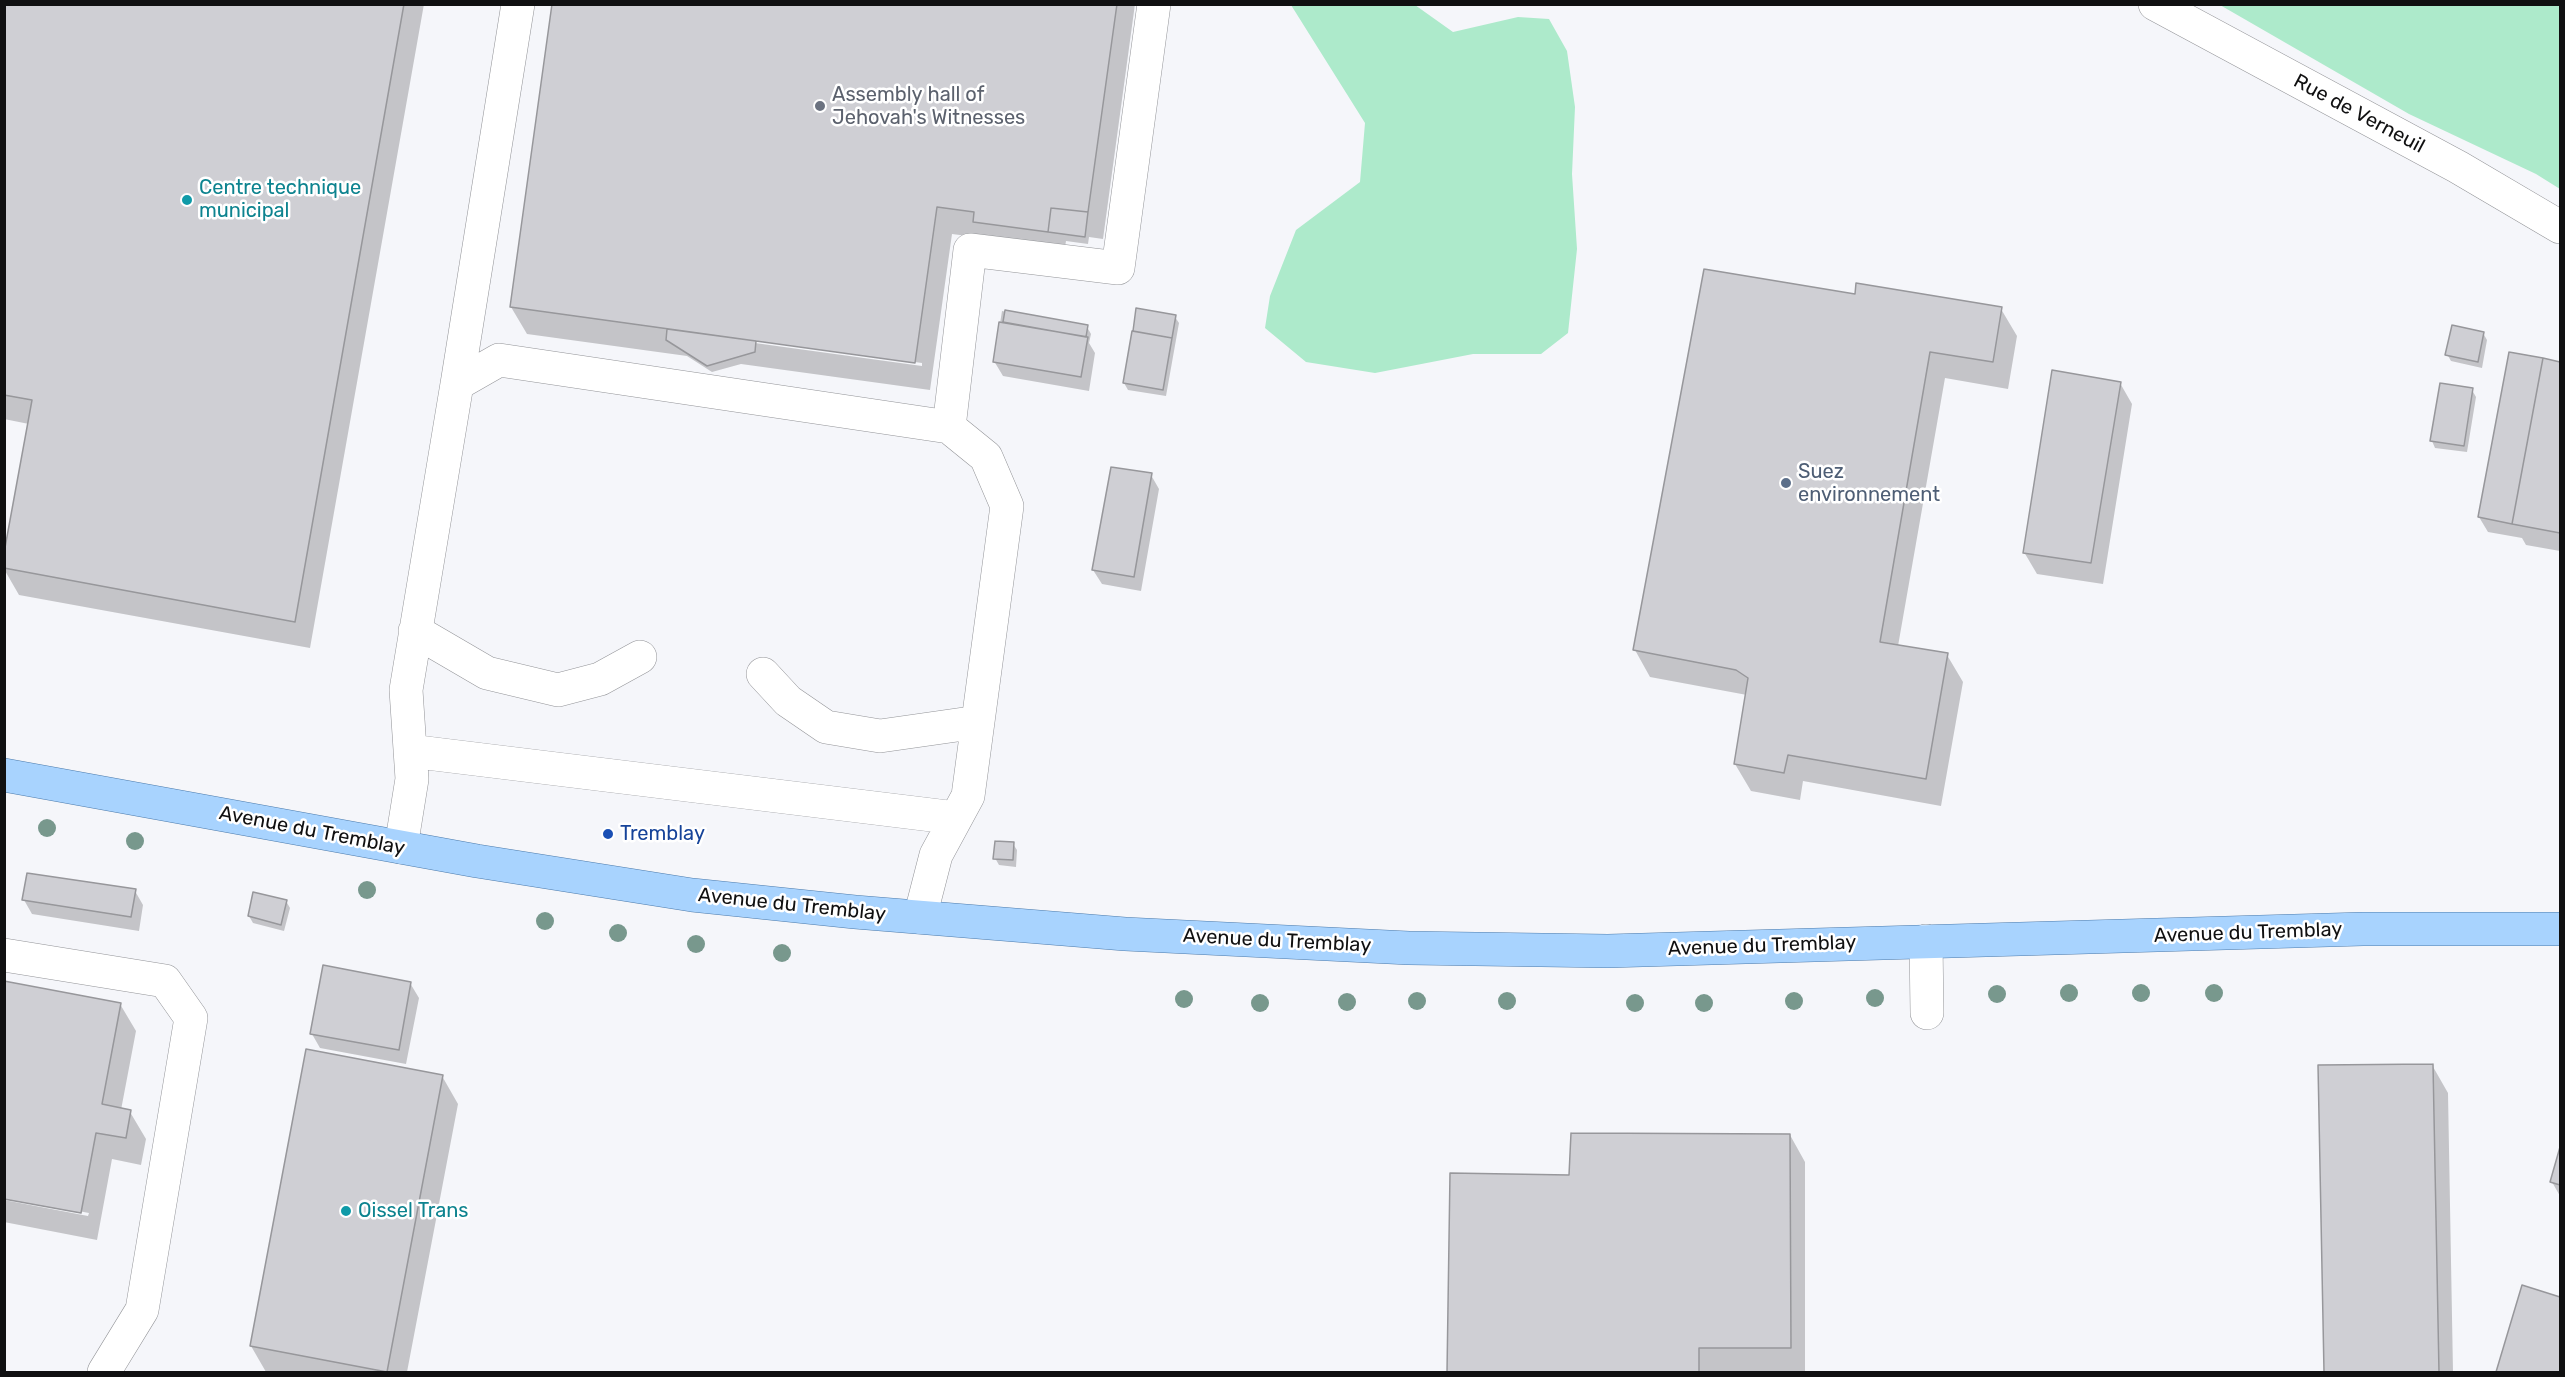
<!DOCTYPE html>
<style>
body{margin:0}
#map{position:relative;width:2565px;height:1377px;overflow:hidden;background:#f5f6fa;font-family:Rubik,sans-serif}
canvas{display:block}
.frame{position:absolute;inset:0;border:6px solid #101011;pointer-events:none}
</style>
<div id="map">
<canvas width="2565" height="1377"></canvas>
<div class="frame"></div>
</div>
<script>
const ctx = document.querySelector('canvas').getContext('2d');
ctx.lineJoin = 'round';
function paint(path, color) { ctx.fillStyle = color; ctx.fill(path, 'evenodd'); }
const shape = rows => new Path2D(rows.map(r => 'M' + r).join(''));
function strokePath(path, color, width, dash) { ctx.strokeStyle = color; ctx.lineWidth = width; ctx.lineCap = dash ? 'butt' : 'round'; ctx.setLineDash(dash || []); ctx.stroke(path); }
function label(font, color, halo, rows, align = 'center') {
  ctx.font = font + ' Rubik,sans-serif'; ctx.lineWidth = 5; ctx.setLineDash([]); ctx.textBaseline = 'middle'; ctx.strokeStyle = halo; ctx.fillStyle = color; for (const [text, x, y, turn = 0] of rows) {
    ctx.save(); ctx.translate(x, y); ctx.rotate((+turn || 0) * Math.PI / 180); ctx.textAlign = isNaN(turn) ? turn : align; if (halo) ctx.strokeText(text, 0, 0); ctx.fillText(text, 0, 0); ctx.restore();
  }
}
paint(shape([
 [1291,5,1415,5,1453,32,1518,17,1549,19,1567,51,1575,107,1572,174,1577,249,1568,333,1541,354,1473,354,1375,373,1306,362,1265,328,1270,296,1296,230,1360,182,1365,123],
 [2220,5,2560,5,2560,189,2536,174,2409,114]
]), '#adeacb');
paint(shape([
 [4,4,424,4,310,648,19,595,4,569,29,424,4,419],
 [554,4,1135,4,1103,239,1089,237,1088,244,1066,241,1063,259,983,238,952,234,930,390,741,364,712,372,687,356,527,334,511,307],
 [755,340,922,363,922,366,755,343],
 [1856,295,2001,309,2017,336,2008,389,1945,378,1898,646,1947,655,1963,682,1941,806,1803,781,1800,800,1751,791,1735,764,1747,695,1650,677,1635,650],
 [1137,310,1175,317,1179,323,1166,396,1128,390,1124,383],
 [1002,311,1087,327,1091,334,1089,343,1095,353,1089,391,1003,376,994,361],
 [2483,333,2487,340,2482,368,2451,361,2447,354],
 [2511,354,2560,363,2560,551,2526,545,2522,538,2488,532,2479,517],
 [2120,383,2132,404,2103,584,2037,574,2024,552],
 [2472,390,2476,397,2467,452,2435,448,2432,441],
 [1151,475,1159,489,1141,591,1102,584,1093,570],
 [1013,844,1017,850,1016,867,999,865,995,858],
 [135,891,143,905,139,931,32,914,24,900],
 [286,901,290,908,284,931,253,923,249,916],
 [410,983,419,998,406,1064,320,1048,312,1034],
 [120,1004,136,1031,121,1110,130,1112,146,1139,141,1165,112,1159,97,1240,4,1222,4,1200,88,1216,89,1213,4,1197],
 [2432,1065,2448,1093,2453,1372,2326,1372,2319,1067],
 [442,1076,458,1104,407,1372,266,1372,251,1346],
 [1790,1135,1805,1162,1805,1372,1449,1372,1451,1175,1571,1177],
 [2560,1152,2560,1196,2552,1182],
 [2523,1286,2560,1298,2560,1372,2498,1372]
]), '#0003');
const building = shape([
 [4,4,404,4,295,622,4,568,4,553,32,400,4,395,4,4],
 [552,4,1117,4,1088,212,1051,208,1048,232,973,222,974,212,937,207,915,363,510,307,552,4],
 [1051,208,1088,212,1085,237,1048,232,1051,208],
 [1704,269,1855,294,1856,283,2002,307,1993,362,1930,352,1880,642,1948,653,1926,779,1788,755,1784,773,1734,764,1748,678,1736,670,1633,650,1704,269],
 [1136,308,1176,315,1172,338,1133,331,1136,308],
 [1005,310,1088,325,1086,337,1003,322,1005,310],
 [999,322,1088,337,1081,377,993,362,999,322],
 [2452,325,2484,332,2478,362,2445,355,2452,325],
 [667,329,756,341,755,352,707,366,666,340,667,329],
 [1132,331,1172,338,1163,390,1123,383,1132,331],
 [2509,352,2543,358,2512,524,2478,517,2509,352],
 [2543,358,2560,362,2560,533,2512,524,2543,358],
 [2052,370,2121,382,2091,563,2023,553,2052,370],
 [2440,383,2473,388,2464,446,2430,441,2440,383],
 [1111,467,1152,473,1134,577,1092,570,1111,467],
 [995,841,1014,842,1013,860,993,859,995,841],
 [27,873,136,889,131,917,22,900,27,873],
 [253,892,287,900,281,925,248,916,253,892],
 [323,965,411,982,399,1050,310,1034,323,965],
 [4,981,121,1003,102,1104,131,1110,126,1138,96,1133,81,1213,4,1199,4,981],
 [306,1049,443,1075,387,1372,250,1346,306,1049],
 [2433,1064,2439,1372,2324,1372,2318,1065,2433,1064],
 [1571,1133,1790,1134,1791,1348,1699,1348,1699,1372,1447,1372,1450,1173,1569,1175,1571,1133],
 [2560,1147,2560,1185,2550,1182,2560,1147],
 [2522,1285,2560,1297,2560,1372,2496,1372,2522,1285]
]);
paint(building, '#cfcfd4');
strokePath(building, '#97979b', 1.5);
const minor = shape([
 [2155,4,2458,167,2560,227],
 [457,384,518,4],
 [949,427,970,250,1118,268,1154,4],
 [415,631,487,673,558,690,600,679,640,657],
 [763,674,788,701,826,727,880,736,978,722],
 [410,751,956,818],
 [401,847,412,779,406,690,457,384,499,360,949,427,986,457,1007,506,968,796,936,855,920,917],
 [1926,941,1927,1013],
 [4,955,165,981,191,1018,142,1310,104,1372]
]);
const major = shape([
 [4,775,477,861,692,895,855,912,1125,934,1409,948,1608,951,2363,929,2560,929]
]);
strokePath(minor, '#939498', 34);
strokePath(major, '#4d7bab', 34);
strokePath(minor, '#fff', 33);
strokePath(major, '#a8d3fe', 33);
ctx.fillStyle = '#78988d';
for (const [x, y] of [
 [47,828],
 [135,841],
 [367,890],
 [545,921],
 [618,933],
 [696,944],
 [782,953],
 [2069,993],
 [2141,993],
 [2214,993],
 [1997,994],
 [1875,998],
 [1184,999],
 [1417,1001],
 [1507,1001],
 [1794,1001],
 [1347,1002],
 [1260,1003],
 [1635,1003],
 [1704,1003]
]) { ctx.beginPath(); ctx.arc(x, y, 9, 0, 2 * Math.PI); ctx.fill(); }
for (const [x, y, r, color] of [
 [820,106,6,"#6b7280"],
 [187,200,6,"#0f9aa8"],
 [1786,483,6,"#5c6f8a"],
 [608,834,6,"#1a4fb4"],
 [346,1211,6,"#0f9aa8"]
]) { const dot = new Path2D(); dot.arc(x, y, r, 0, 2 * Math.PI); ctx.fillStyle = color; ctx.fill(dot); strokePath(dot, '#fff', 2); }
label('20px', '#5b616d', '#fff', [
 ["Assembly hall of",832,95],
 ["Jehovah's Witnesses",832,118]
], 'left');
label('20px', '#101011', '#fff', [
 ["Rue de Verneuil",2359,114,28],
 ["Avenue du Tremblay",312,831,11],
 ["Avenue du Tremblay",792,905,6],
 ["Avenue du Tremblay",2248,933,-2],
 ["Avenue du Tremblay",1277,941,3],
 ["Avenue du Tremblay",1762,946,-2]
]);
label('20px', '#0d838f', '#fff', [
 ["Centre technique",199,188],
 ["municipal",199,211],
 ["Oissel Trans",358,1211]
], 'left');
label('20px', '#4e5e75', '#fff', [
 ["Suez",1798,472],
 ["environnement",1798,495]
], 'left');
label('20px', '#164399', '#fff', [
 ["Tremblay",620,834]
], 'left');
</script>
